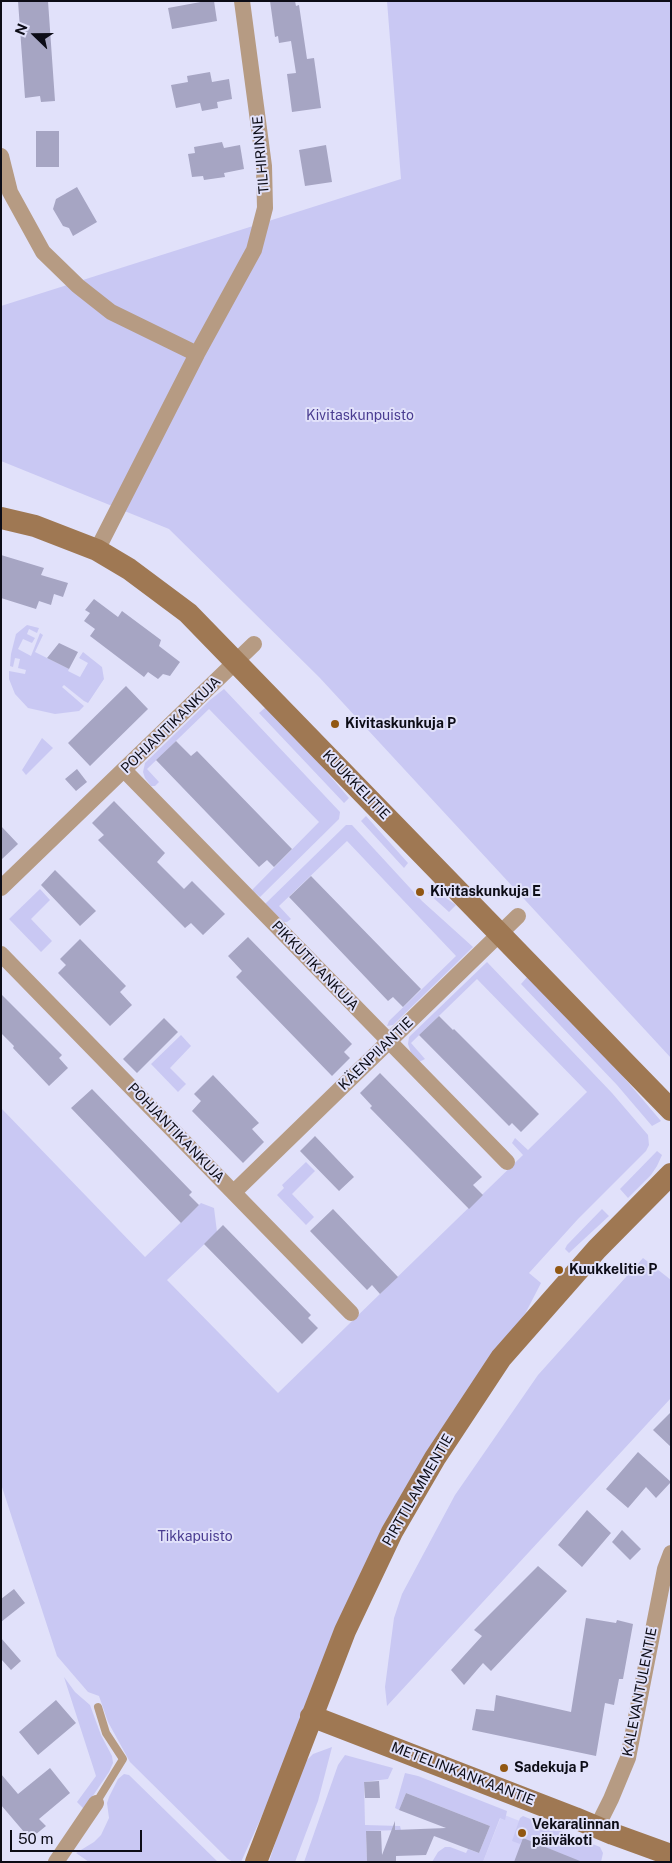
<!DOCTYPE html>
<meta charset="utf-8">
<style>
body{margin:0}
#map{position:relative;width:672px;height:1863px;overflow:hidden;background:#e1e1fa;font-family:"Public Sans",sans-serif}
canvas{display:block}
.frame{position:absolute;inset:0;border:2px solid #0c0c16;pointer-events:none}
.north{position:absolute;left:10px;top:10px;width:50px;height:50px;-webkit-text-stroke:4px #e1e1fa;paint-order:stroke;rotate:292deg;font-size:14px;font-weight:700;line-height:20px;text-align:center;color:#0c0c16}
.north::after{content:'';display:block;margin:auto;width:18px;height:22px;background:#0c0c16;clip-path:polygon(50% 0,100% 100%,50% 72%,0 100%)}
.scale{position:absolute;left:10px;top:1830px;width:132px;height:22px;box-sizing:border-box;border:2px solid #0c0c16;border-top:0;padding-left:6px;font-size:15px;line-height:18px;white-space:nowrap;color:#0c0c16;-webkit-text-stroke:4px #e1e1fa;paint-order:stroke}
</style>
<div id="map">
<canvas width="672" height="1863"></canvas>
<div class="frame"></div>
<div class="north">N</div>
<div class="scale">50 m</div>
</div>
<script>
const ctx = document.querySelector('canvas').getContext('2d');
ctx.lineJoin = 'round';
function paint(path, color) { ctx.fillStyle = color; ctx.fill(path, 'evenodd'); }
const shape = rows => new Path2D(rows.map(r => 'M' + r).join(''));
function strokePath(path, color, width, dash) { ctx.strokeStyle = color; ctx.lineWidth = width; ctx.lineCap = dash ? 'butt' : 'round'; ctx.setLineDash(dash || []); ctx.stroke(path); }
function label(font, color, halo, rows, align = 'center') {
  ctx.font = font + ' "Public Sans",sans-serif'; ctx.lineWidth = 4; ctx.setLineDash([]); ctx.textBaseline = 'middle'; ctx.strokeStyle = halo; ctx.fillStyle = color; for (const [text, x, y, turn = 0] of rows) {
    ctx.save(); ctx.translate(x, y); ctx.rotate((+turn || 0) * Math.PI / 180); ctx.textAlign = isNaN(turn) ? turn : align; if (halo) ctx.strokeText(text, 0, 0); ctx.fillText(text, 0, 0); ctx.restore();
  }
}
paint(shape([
 [502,1814,598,1852,594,1862,483,1862]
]), '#d4d3f9');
paint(shape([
 [387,1,671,1,671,1058,319,677,169,529,1,461,1,306,401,179],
 [27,625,39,628,37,633,29,629,27,634,35,638,32,643,23,639,18,649,31,656,40,633,43,635,35,652,69,669,68,671,80,677,88,663,79,658,83,652,102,667,104,679,88,703,84,701,64,685,62,687,84,706,79,711,55,714,28,708,15,694,9,679,9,671,25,674,26,670,18,668,20,659,15,658,13,667,10,666,11,654,16,634],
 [224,689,340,812,339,819,260,897,252,890,319,822,209,709,147,769,159,782,155,786,151,786,145,778,143,772,145,763,210,700],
 [266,707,312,755,349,798,344,803,259,713],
 [42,738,53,748,26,775,22,770],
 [366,816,408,863,404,868,361,821],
 [346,825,352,825,422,901,473,947,393,1025,387,1026,389,1021,456,956,347,841,279,906,291,919,287,922,284,922,265,904],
 [40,889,50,900,31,919,52,941,41,952,9,919],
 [433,889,456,905,449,912,428,893],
 [487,962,612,1093,648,1135,649,1145,646,1151,578,1219,529,1273,541,1283,525,1314,494,1353,265,1809,241,1862,233,1862,228,1859,130,1762,108,1722,99,1696,88,1692,57,1656,1,1484,1,1108,145,1257,201,1203,214,1208,217,1232,167,1280,278,1393,523,1155,512,1143,515,1138,528,1150,587,1092,477,979,411,1043,425,1059,419,1062,411,1053,408,1044,409,1037],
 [528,976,615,1067,661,1121,652,1126,617,1085,521,984],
 [181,1035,191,1046,170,1068,186,1084,178,1092,151,1064],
 [657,1151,662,1155,657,1166,651,1175,628,1198,620,1189],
 [306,1162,315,1171,292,1194,314,1217,306,1225,277,1195,284,1188,282,1185],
 [602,1209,609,1216,569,1253,565,1249,567,1245],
 [643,1258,671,1280,671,1398,387,1706,385,1687,394,1618,402,1594,455,1495,538,1375],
 [64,1677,75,1692,90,1705,101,1735,112,1756,113,1763,109,1772,84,1809,77,1802,96,1776],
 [332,1747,318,1801,295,1862,269,1862,284,1815,304,1763,313,1754],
 [345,1755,393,1768,388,1779,364,1782,365,1825,400,1826,401,1830,366,1831,367,1862,304,1862,338,1765],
 [405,1773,418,1776,507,1811,505,1820,500,1818,483,1862,432,1862,438,1852,445,1847,450,1847,466,1853,468,1849,479,1853,490,1826,406,1793,399,1810,395,1808],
 [124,1774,129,1775,218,1862,89,1862,76,1853,94,1842,101,1835,109,1818,107,1803,109,1797,118,1779],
 [523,1816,600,1847,603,1853,601,1862,563,1862,565,1855,523,1839,520,1844,512,1841,520,1818]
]), '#c9c8f3');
paint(shape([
 [18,1,48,1,55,101,41,102,40,96,25,98],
 [206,1,214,1,217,21,172,29,168,8],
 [270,1,295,1,296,6,299,5,307,59,314,58,321,108,292,112,287,74,296,73,291,41,279,43,278,36,275,37],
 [210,72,212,82,229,79,232,99,217,102,218,108,202,111,200,103,176,108,171,85,188,82,187,76],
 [36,131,59,131,59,167,36,167],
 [222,142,224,148,240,145,244,169,224,173,225,177,204,180,203,176,192,177,188,154,195,153,194,147],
 [326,145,332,182,305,186,299,150],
 [77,187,97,222,73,236,69,228,63,226,53,209,56,199],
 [1,555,44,568,41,575,68,583,63,597,54,594,51,605,39,601,36,609,1,598],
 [94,599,118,617,122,611,161,640,159,646,180,662,170,676,163,674,158,679,148,672,144,677,90,636,95,629,84,621,90,613,85,610],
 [59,643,78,652,69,669,47,658],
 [126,686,148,709,90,766,68,743],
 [176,741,191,756,197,751,292,849,274,867,267,860,259,867,156,760],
 [77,769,87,782,76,791,65,779],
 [114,801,165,853,157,862,184,889,192,881,225,914,203,935,191,923,185,928,98,840,104,835,92,823],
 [1,826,18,844,1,860],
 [55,870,96,911,80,926,41,885],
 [311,876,421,989,403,1007,393,997,388,1001,289,897],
 [248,937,352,1044,344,1052,350,1058,332,1076,236,977,242,971,228,956],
 [80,939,126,986,120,992,132,1005,110,1026,58,973,66,965,60,959],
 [1,994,62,1055,59,1058,68,1068,49,1086,13,1048,14,1046,1,1033],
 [439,1016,453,1030,454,1029,539,1114,521,1132,512,1123,509,1126,419,1035],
 [164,1018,178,1032,137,1073,123,1059],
 [380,1073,482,1177,473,1185,483,1195,469,1209,370,1108,372,1106,360,1093],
 [213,1075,259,1123,252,1129,264,1142,243,1163,192,1111,201,1101,194,1094],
 [92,1089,192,1192,189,1195,199,1205,181,1223,71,1108],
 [315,1136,354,1177,339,1191,300,1151],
 [333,1209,398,1277,380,1294,372,1285,367,1290,310,1231],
 [223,1225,311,1315,308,1318,318,1328,302,1344,204,1244],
 [671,1412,671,1447,653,1430],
 [638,1452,671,1482,656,1498,646,1487,628,1508,606,1489],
 [587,1510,611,1533,582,1567,558,1545],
 [622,1530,641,1549,630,1560,612,1542],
 [538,1566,567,1591,491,1671,483,1663,464,1685,451,1670,482,1636,474,1630],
 [14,1589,25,1603,1,1622,1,1599],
 [586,1618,616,1623,617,1620,633,1624,623,1679,619,1679,614,1705,605,1703,596,1756,472,1730,476,1709,494,1711,496,1695,571,1712],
 [1,1638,21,1661,11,1670,1,1659],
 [56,1700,76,1723,38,1755,19,1732],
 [50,1768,70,1793,39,1819,46,1826,30,1839,1,1805,1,1774,18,1794],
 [379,1781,380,1798,365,1798,364,1782],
 [406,1793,490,1826,479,1853,434,1836,426,1855,396,1856,396,1862,367,1862,366,1831,381,1831,382,1855,395,1821,395,1830,446,1828,399,1810],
 [523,1838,580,1861,580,1862,514,1862]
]), '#a6a5c3');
strokePath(shape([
 [96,1803,123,1759,106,1733,98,1707]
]), '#b69b83', 8);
strokePath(shape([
 [1,156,10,192,43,252,78,286,111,312,197,354],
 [97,550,197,354,254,250,265,208,264,166,242,1],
 [124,770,507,1162],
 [1,888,254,644],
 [1,954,351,1313],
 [234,1192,518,916],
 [597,1827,611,1799,628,1758,665,1569,671,1553],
 [56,1862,96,1803]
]), '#b69b83', 16);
strokePath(shape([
 [1,518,35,526,97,550,129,569,188,613,671,1110],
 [311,1716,575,1818,613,1834,671,1855],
 [256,1862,345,1631,392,1532,435,1458,501,1358,597,1249,671,1174]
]), '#9f7853', 22);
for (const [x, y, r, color] of [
 [335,724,5,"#915712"],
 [420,892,5,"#915712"],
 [559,1270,5,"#915712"],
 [504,1768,5,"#915712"],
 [522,1833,5,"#915712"]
]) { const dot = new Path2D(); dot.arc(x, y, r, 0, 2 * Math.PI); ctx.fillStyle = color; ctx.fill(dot); strokePath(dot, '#e1e1fa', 2); }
label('14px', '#0c0c16', '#e1e1fa', [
 ["TILHIRINNE",261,155,-95],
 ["POHJANTIKANKUJA",171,725,-44],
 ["KUUKKELITIE",356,785,46],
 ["PIKKUTIKANKUJA",315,966,46],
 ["KÄENPIIANTIE",376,1054,-44],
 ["POHJANTIKANKUJA",176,1133,46],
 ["PIRTTILAMMENTIE",418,1490,-60],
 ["KALEVANTULENTIE",640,1692,-79],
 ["METELINKANKAANTIE",463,1774,21]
]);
label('14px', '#4a3d91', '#e1e1fa', [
 ["Kivitaskunpuisto",360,416],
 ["Tikkapuisto",195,1537]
]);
label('bold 14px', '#0c0c16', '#e1e1fa', [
 ["Kivitaskunkuja P",345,724],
 ["Kivitaskunkuja E",430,892],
 ["Kuukkelitie P",569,1270],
 ["Sadekuja P",514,1768],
 ["Vekaralinnan",532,1825],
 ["päiväkoti",532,1841]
], 'left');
</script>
